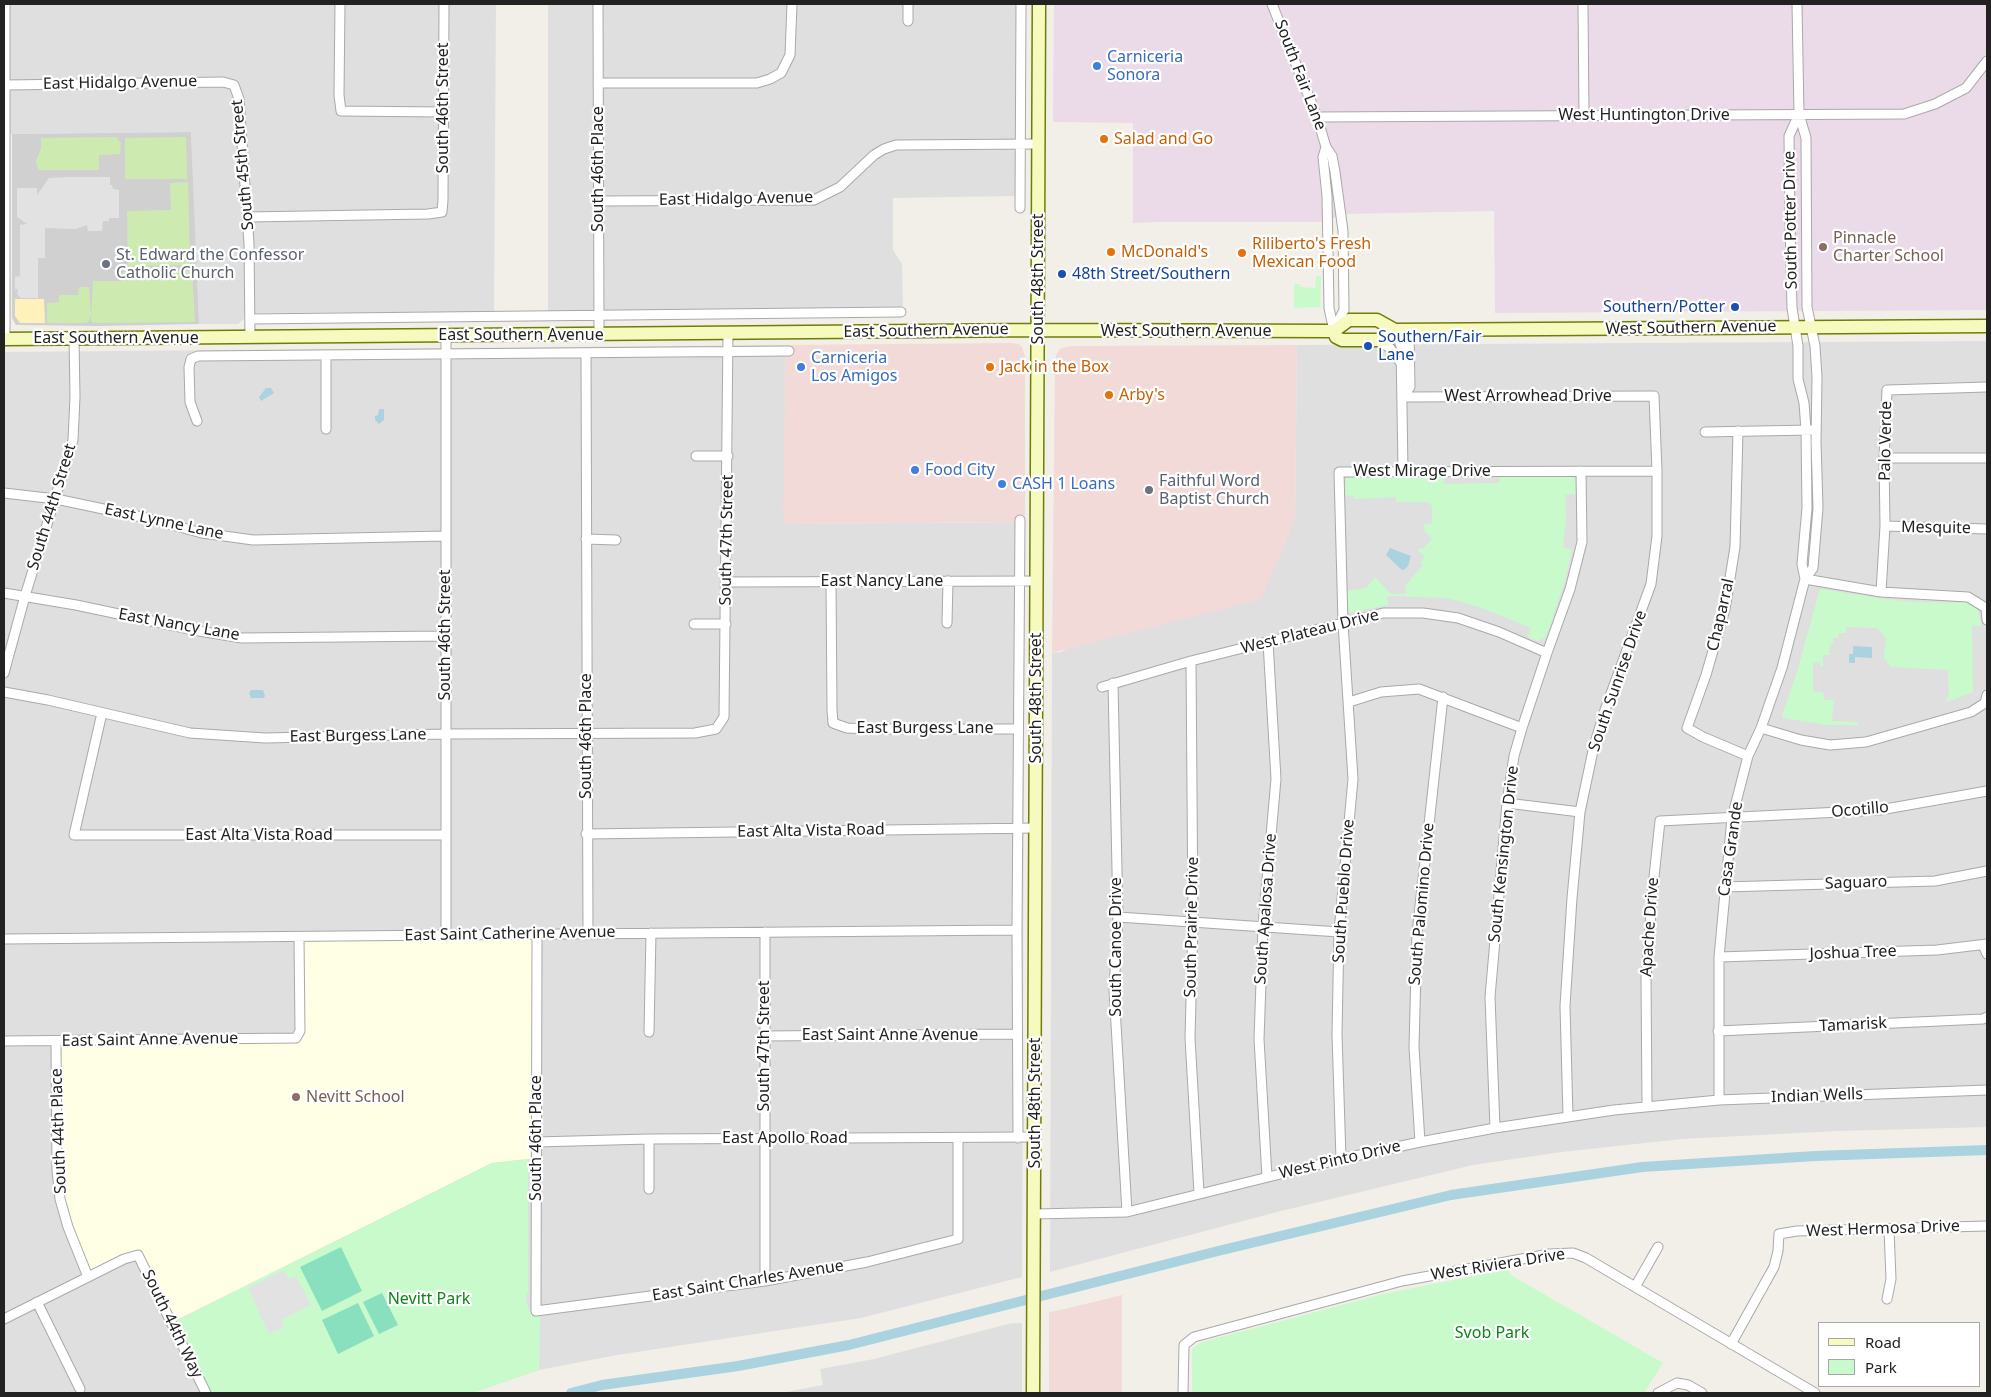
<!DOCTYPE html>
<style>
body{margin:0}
#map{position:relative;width:1991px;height:1397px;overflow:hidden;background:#f2efe9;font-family:"Noto Sans",sans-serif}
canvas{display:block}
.frame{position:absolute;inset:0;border:5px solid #222;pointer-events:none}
.legend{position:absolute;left:1818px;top:1322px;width:162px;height:65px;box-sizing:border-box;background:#fff;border:1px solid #a7a7a7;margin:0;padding:6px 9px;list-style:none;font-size:15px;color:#222}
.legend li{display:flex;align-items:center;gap:10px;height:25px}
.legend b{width:25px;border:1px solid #a7a7a7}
</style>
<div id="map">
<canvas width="1991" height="1397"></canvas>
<div class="frame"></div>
<ul class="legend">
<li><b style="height:6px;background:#f7fabf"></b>Road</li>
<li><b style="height:14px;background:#c8facc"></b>Park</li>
</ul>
</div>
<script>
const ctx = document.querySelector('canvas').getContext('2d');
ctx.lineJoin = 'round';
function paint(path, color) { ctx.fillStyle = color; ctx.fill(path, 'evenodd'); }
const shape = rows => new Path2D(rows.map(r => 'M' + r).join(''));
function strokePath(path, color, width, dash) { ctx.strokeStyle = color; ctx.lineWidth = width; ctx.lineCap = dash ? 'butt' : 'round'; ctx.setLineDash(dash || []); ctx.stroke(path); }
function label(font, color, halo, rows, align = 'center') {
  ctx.font = font + ' "Noto Sans",sans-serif'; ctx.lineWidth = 4.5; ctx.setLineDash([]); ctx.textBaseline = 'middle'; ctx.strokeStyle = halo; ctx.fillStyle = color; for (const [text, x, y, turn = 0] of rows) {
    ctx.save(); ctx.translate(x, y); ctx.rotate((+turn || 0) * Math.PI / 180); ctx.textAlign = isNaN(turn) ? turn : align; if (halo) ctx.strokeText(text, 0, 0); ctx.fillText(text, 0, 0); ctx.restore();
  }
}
paint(shape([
 [4,4,496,4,494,312,244,313,244,319,238,324,199,324,191,132,4,134],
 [548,4,1017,4,1015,196,893,198,893,250,902,264,903,308,548,311],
 [1987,341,1987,1127,1838,1131,1682,1139,1562,1152,1473,1165,1277,1212,1050,1272,1052,653,1061,652,1295,520,1297,345],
 [786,345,784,520,789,524,1025,522,1022,1277,861,1318,617,1355,539,1370,472,1393,4,1393,4,352],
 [1012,1323,1022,1323,1022,1393,780,1393,823,1385,820,1369,874,1359]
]), '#e0dfdf');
paint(shape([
 [1011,343,1019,344,1022,347,1025,356,1025,522,789,524,783,520,786,345],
 [1297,345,1295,520,1261,599,1052,653,1055,363,1056,356,1059,350,1062,348,1072,346],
 [1122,1295,1122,1393,1049,1393,1049,1312,1065,1309]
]), '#f2dad9');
paint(shape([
 [1054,4,1987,4,1987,310,1495,313,1494,211,1347,214,1322,222,1157,222,1133,223,1133,123,1053,122]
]), '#ebdbe8');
paint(shape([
 [537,935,536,1158,492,1163,171,1323,138,1255,88,1277,60,1199,56,1041,296,1038,299,937]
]), '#ffffe5');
paint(shape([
 [191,132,199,324,99,326,16,325,12,318,12,134]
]), '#d0d0d0');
paint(shape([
 [116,137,121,143,120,154,99,155,99,170,39,170,37,166,36,161,41,149,41,138],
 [186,137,187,179,125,179,125,138],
 [188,182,190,265,128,266,127,211,171,210,170,183],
 [192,271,195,322,94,323,91,321,93,281,122,281,123,272],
 [79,287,89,287,91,315,89,321,86,323,47,323,47,303,59,302,59,295,78,295]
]), '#cdebb0');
paint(shape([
 [15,299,44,299,45,323,20,323,15,316]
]), '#fff1ba');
paint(shape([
 [1316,276,1321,276,1320,307,1294,308,1294,284,1299,284,1300,287,1315,288],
 [1500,474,1571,475,1575,479,1576,494,1565,495,1566,519,1563,547,1572,550,1565,581,1546,637,1538,641,1528,637,1531,628,1482,608,1447,598,1387,596,1388,605,1347,613,1346,591,1366,588,1375,577,1391,594,1407,594,1405,586,1423,565,1420,562,1425,557,1418,551,1420,548,1423,549,1432,539,1425,532,1424,524,1430,524,1432,521,1432,506,1427,502,1396,502,1396,497,1353,499,1353,496,1344,495,1346,479,1350,477,1443,476,1444,484,1499,483],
 [1820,589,1886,599,1912,602,1971,603,1975,606,1978,610,1981,626,1972,626,1973,692,1947,702,1946,698,1949,696,1948,670,1891,667,1884,658,1886,638,1877,628,1846,627,1846,633,1839,633,1838,638,1833,638,1833,644,1830,643,1829,655,1823,655,1823,666,1820,666,1820,662,1813,663,1813,692,1823,692,1824,700,1834,700,1832,721,1858,722,1858,725,1827,725,1783,718,1782,715,1796,675],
 [528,1159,528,1290,526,1299,529,1310,540,1316,539,1370,472,1393,211,1393,175,1321,492,1163],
 [1508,1269,1511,1275,1663,1363,1644,1393,1192,1393,1192,1351,1193,1348,1202,1342,1383,1294]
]), '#c8facc');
paint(shape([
 [341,1247,362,1291,322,1311,300,1267],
 [382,1293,398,1325,379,1334,363,1302],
 [358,1303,374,1336,338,1354,322,1320]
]), '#88e0be');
paint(shape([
 [67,177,110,177,110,185,112,185,113,189,119,190,119,218,109,218,109,221,103,221,102,231,88,231,87,225,76,229,45,228,45,258,38,258,38,298,21,298,17,294,18,289,15,289,15,277,20,276,20,225,27,224,17,217,17,188,37,188,37,195,49,178],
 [284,1270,289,1279,296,1276,311,1305,281,1320,284,1327,269,1334,248,1288]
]), '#e2e2e2');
paint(shape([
 [266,388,271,388,274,393,261,401,259,397],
 [379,409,384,409,384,420,379,424,375,420,375,416,378,415],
 [1390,548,1411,556,1408,566,1405,569,1402,570,1386,555],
 [1853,646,1872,647,1872,658,1855,657,1855,663,1849,663,1849,654,1853,654],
 [251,690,263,690,265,696,264,698,251,698,249,693]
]), '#aad3df');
strokePath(shape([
 [571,1393,602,1385,738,1366,849,1345,1218,1251,1451,1195,1642,1167,1815,1156,1987,1150]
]), '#aad3df', 10);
const minor = shape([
 [340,4,339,95,341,111,443,112],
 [598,4,599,334],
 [908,4,908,21],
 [1272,4,1317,117,1326,147,1332,156,1335,172,1343,231,1344,310,1335,328],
 [1583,4,1584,115],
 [598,83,757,83,770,79,781,73,790,55,792,4],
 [5,85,223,82,234,85,239,99,249,244,250,337],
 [1799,114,1789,136,1790,224,1792,308,1798,346,1798,379,1804,403,1806,430,1807,508,1802,564,1805,579],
 [1317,117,1904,114,1935,104,1966,88,1987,61],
 [1326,147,1323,157,1327,196,1329,308,1334,331],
 [597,201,814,200,840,187,874,155,884,149,896,145,1037,144],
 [1020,208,1021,4],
 [247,217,428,214,442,212,443,200,444,4],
 [250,319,901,312],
 [1395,330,1401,346,1403,470],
 [446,335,446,935],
 [5,339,5,4],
 [1377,340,1390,348,1400,362],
 [586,354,588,933],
 [326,356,326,429],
 [1403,397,1654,396,1657,471,1657,536,1651,584,1605,710,1594,746,1580,812,1572,898,1565,1006,1568,1116],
 [1403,397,1410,387,1409,330],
 [197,421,190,402,189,367,191,359,198,356,789,351],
 [1738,431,1735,547,1725,609,1706,675,1687,728,1703,737,1748,756],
 [1705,432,1811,430],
 [696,456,728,456],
 [1884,458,1987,458],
 [4,493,56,499,146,518,202,533,253,540,445,536],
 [1885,526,1987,529],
 [586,539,616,540],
 [1805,579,1881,592,1968,597,1986,608,1987,620],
 [726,582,1037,581],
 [831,582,832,710,833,723,847,728,867,729,1018,729],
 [1881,592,1885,526,1884,458,1887,390,1987,387],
 [4,593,76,605,199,631,242,638,445,636],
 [947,623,948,581],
 [694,624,726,624],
 [1191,661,1193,922,1190,1038,1199,1193],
 [4,673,25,596,73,440,75,397,74,338],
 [1113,683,1118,917,1114,990,1127,1212],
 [1102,687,1191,661,1383,613,1423,613,1458,618,1499,632,1547,653],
 [4,692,48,700,190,733,265,738,445,734,695,733,716,729,724,717,728,332],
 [1349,702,1381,692,1419,689,1522,728],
 [102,713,74,835,445,835],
 [1761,728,1801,740,1830,745,1866,742,1971,712,1985,703,1987,695],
 [1507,803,1580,812],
 [586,834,1035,828],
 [1724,887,1935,881,1987,871],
 [1118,917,1339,932],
 [765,932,765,1281],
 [537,935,536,1311,765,1281,867,1262,958,1239,958,1138],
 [4,939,1017,930],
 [1983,945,1987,954],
 [1719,957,1937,950,1987,944],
 [1718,1031,1983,1019,1987,1017],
 [649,1032,651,933],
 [763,1036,1017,1034],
 [4,1041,296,1038,300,1031,299,937],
 [56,1041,57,1170,60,1199,68,1227,88,1277],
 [1719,1100,1719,957,1732,818,1748,756,1761,728,1782,668,1805,579,1813,568,1818,508,1816,442,1817,377,1815,346,1807,307,1806,138,1799,114,1797,4],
 [1647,1106,1646,978,1653,886,1660,821,1880,810,1987,791],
 [1495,1128,1490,997,1507,803,1514,756,1522,728,1547,653,1570,589,1582,542,1581,471],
 [1018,1138,1017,930,1020,520],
 [649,1139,649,1189],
 [536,1142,649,1139,1034,1137],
 [1420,1142,1414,1047,1417,933,1443,697],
 [1341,1159,1337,1034,1339,932,1353,779,1343,623,1339,472,1657,471],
 [1267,1177,1259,1039,1263,926,1276,779,1268,642],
 [1034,1214,1127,1212,1341,1159,1420,1142,1495,1128,1614,1110,1719,1100,1987,1090],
 [1635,1287,1658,1247],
 [1887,1299,1891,1279,1889,1229],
 [37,1302,80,1389],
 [4,1319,124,1259,138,1255,206,1393],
 [1731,1344,1774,1267,1778,1251,1779,1234,1797,1231,1987,1226],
 [1183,1393,1184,1345,1194,1337,1402,1281,1549,1254,1573,1253,1586,1258,1815,1393],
 [1658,1393,1677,1383,1688,1385,1702,1393]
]);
const secondary = shape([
 [1334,331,1336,337,1342,340,1386,340,1391,336,1395,330],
 [4,339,1038,330,1334,331,1349,320,1377,320,1395,330,1987,326],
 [1033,1393,1039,4]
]);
strokePath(minor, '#a9a9a9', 11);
strokePath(secondary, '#707d05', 15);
strokePath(minor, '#fff', 9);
strokePath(secondary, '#f7fabf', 12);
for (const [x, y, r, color] of [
 [1097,66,5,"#3f7fe0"],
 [1104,139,5,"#e8710a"],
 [1823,247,5,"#8d6e63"],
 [1111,252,5,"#e8710a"],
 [1242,253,5,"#e8710a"],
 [106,264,5,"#6b7280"],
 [1062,274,5,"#1a4fb4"],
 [1735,307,5,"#1a4fb4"],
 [1368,346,5,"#1a4fb4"],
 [801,367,5,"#3f7fe0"],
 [990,367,5,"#e8710a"],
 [1109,395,5,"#e8710a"],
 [915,470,5,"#3f7fe0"],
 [1002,484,5,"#3f7fe0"],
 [1149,490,5,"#6b7280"],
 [296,1097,5,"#8d6e63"]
]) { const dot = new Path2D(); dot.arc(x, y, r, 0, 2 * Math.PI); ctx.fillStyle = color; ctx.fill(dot); strokePath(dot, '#fff', 2); }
label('16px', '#366cbe', '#fff', [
 ["Carniceria",1107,57],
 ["Sonora",1107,75],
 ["Carniceria",811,358],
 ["Los Amigos",811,376],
 ["Food City",925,470],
 ["CASH 1 Loans",1012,484]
], 'left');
label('16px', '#222', '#fff', [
 ["South Fair Lane",1300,75,69],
 ["East Hidalgo Avenue",120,83,-1],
 ["South 46th Street",443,108,-90],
 ["West Huntington Drive",1644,115],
 ["South 45th Street",243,165,-95],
 ["South 46th Place",598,169,-90],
 ["East Hidalgo Avenue",736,199,-1],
 ["South Potter Drive",1791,220,-91],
 ["South 48th Street",1038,279,-90],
 ["West Southern Avenue",1691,328,-1],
 ["East Southern Avenue",926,331,-1],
 ["West Southern Avenue",1186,331],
 ["East Southern Avenue",521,335],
 ["East Southern Avenue",116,338],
 ["West Arrowhead Drive",1528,396],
 ["Palo Verde",1886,441,-89],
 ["West Mirage Drive",1422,471],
 ["South 44th Street",52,507,-73],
 ["East Lynne Lane",164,522,12],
 ["Mesquite",1936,528,1],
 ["South 47th Street",727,540,-89],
 ["East Nancy Lane",882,581],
 ["Chaparral",1721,615,-77],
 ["East Nancy Lane",179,625,10],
 ["West Plateau Drive",1310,632,-14],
 ["South 46th Street",445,635,-90],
 ["South Sunrise Drive",1618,681,-71],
 ["South 48th Street",1036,698,-90],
 ["East Burgess Lane",925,728],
 ["East Burgess Lane",358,736,-1],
 ["South 46th Place",586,736,-90],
 ["Ocotillo",1860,810,-5],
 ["East Alta Vista Road",811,831,-1],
 ["East Alta Vista Road",259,835],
 ["Casa Grande",1731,849,-82],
 ["South Kensington Drive",1504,854,-84],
 ["Saguaro",1856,883,-2],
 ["South Pueblo Drive",1344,891,-86],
 ["South Palomino Drive",1422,904,-85],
 ["South Apalosa Drive",1266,909,-86],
 ["South Prairie Drive",1192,927,-89],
 ["Apache Drive",1650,927,-86],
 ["East Saint Catherine Avenue",510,934,-1],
 ["South Canoe Drive",1116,947,-90],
 ["Joshua Tree",1853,953,-2],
 ["Tamarisk",1853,1025,-3],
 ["East Saint Anne Avenue",890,1035],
 ["East Saint Anne Avenue",150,1040,-1],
 ["South 47th Street",764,1046,-90],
 ["Indian Wells",1817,1096,-2],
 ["South 48th Street",1035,1103,-90],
 ["South 44th Place",59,1131,-92],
 ["South 46th Place",536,1138,-90],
 ["East Apollo Road",785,1138],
 ["West Pinto Drive",1340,1160,-13],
 ["West Hermosa Drive",1883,1229,-2],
 ["West Riviera Drive",1498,1265,-9],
 ["East Saint Charles Avenue",748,1281,-9],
 ["South 44th Way",172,1324,64]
]);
label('16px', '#c56008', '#fff', [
 ["Salad and Go",1114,139],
 ["Riliberto's Fresh",1252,244],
 ["Mexican Food",1252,262],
 ["McDonald's",1121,252],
 ["Jack in the Box",1000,367],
 ["Arby's",1119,395]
], 'left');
label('16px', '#785e54', '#fff', [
 ["Pinnacle",1833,238],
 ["Charter School",1833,256],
 ["Nevitt School",306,1097]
], 'left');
label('16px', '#5b616d', '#fff', [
 ["St. Edward the Confessor",116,255],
 ["Catholic Church",116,273],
 ["Faithful Word",1159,481],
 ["Baptist Church",1159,499]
], 'left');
label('16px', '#164399', '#fff', [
 ["48th Street/Southern",1072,274],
 ["Southern/Potter",1725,307,"right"],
 ["Southern/Fair",1378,337],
 ["Lane",1378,355]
], 'left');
label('16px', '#0c8416', '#fff', [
 ["Nevitt Park",429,1299],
 ["Svob Park",1492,1333]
]);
</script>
